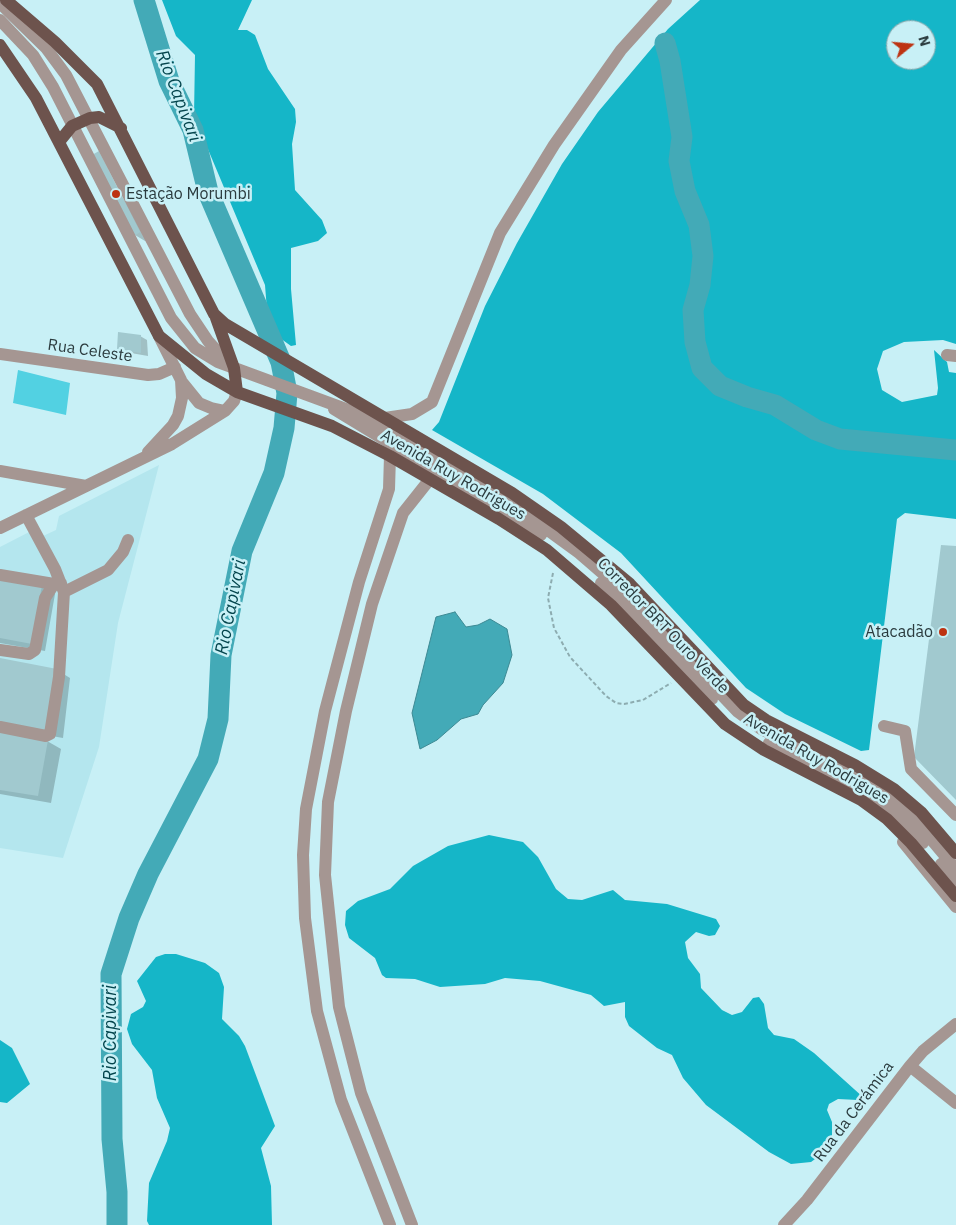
<!DOCTYPE html>
<meta charset="utf-8">
<style>
body{margin:0}
#map{position:relative;width:956px;height:1225px;overflow:hidden;background:#c8f0f6;font-family:"IBM Plex Sans",sans-serif}
canvas{display:block}
.north{position:absolute;left:886px;top:20px;width:50px;height:50px;box-sizing:border-box;background:#c8f0f6;border:1px solid #89a8ac;border-radius:50%;rotate:73deg;font-size:14px;font-weight:700;line-height:20px;text-align:center;color:#2b3b3e}
.north::after{content:'';display:block;margin:auto;width:18px;height:22px;background:#bd3312;clip-path:polygon(50% 0,100% 100%,50% 72%,0 100%)}
</style>
<div id="map">
<canvas width="956" height="1225"></canvas>
<div class="north">N</div>
</div>
<script>
const ctx = document.querySelector('canvas').getContext('2d');
ctx.lineJoin = 'round';
function paint(path, color) { ctx.fillStyle = color; ctx.fill(path, 'evenodd'); }
const shape = rows => new Path2D(rows.map(r => 'M' + r).join(''));
function strokePath(path, color, width, dash) { ctx.strokeStyle = color; ctx.lineWidth = width; ctx.lineCap = dash ? 'butt' : 'round'; ctx.setLineDash(dash || []); ctx.stroke(path); }
function label(font, color, halo, rows, align = 'center') {
  ctx.font = font + ' "IBM Plex Sans",sans-serif'; ctx.lineWidth = 5; ctx.setLineDash([]); ctx.textBaseline = 'middle'; ctx.strokeStyle = halo; ctx.fillStyle = color; for (const [text, x, y, turn = 0] of rows) {
    ctx.save(); ctx.translate(x, y); ctx.rotate((+turn || 0) * Math.PI / 180); ctx.textAlign = isNaN(turn) ? turn : align; if (halo) ctx.strokeText(text, 0, 0); ctx.fillText(text, 0, 0); ctx.restore();
  }
}
paint(shape([
 [159,465,118,623,99,747,63,858,0,848,0,547,35,529,43,536,56,530,59,516]
]), '#b4e6ee');
paint(shape([
 [18,370,70,383,66,415,13,403]
]), '#52d1e2');
paint(shape([
 [162,0,252,0,238,30,247,30,255,35,268,69,295,109,296,122,292,144,295,190,322,220,327,233,318,241,291,248,291,289,296,345,291,346,273,333,268,323,265,285,194,116,195,55,176,36],
 [700,0,956,0,956,344,943,340,904,342,883,351,877,369,882,390,902,402,937,395,938,388,934,350,947,362,949,372,956,373,956,519,905,513,897,519,869,750,861,751,785,714,746,688,621,553,543,494,432,430,439,422,485,306,517,243,562,164,598,112,668,29],
 [896,30,926,30,926,60,896,60],
 [489,835,523,842,538,857,556,889,568,899,582,900,613,890,625,900,667,904,716,919,720,926,715,935,709,936,696,932,685,942,688,958,700,974,701,988,722,1010,732,1015,742,1012,753,998,759,997,764,1004,768,1028,774,1035,794,1039,814,1053,864,1098,858,1100,838,1099,829,1104,827,1110,832,1122,832,1142,826,1151,811,1162,791,1164,769,1152,706,1105,683,1078,672,1055,657,1048,629,1026,625,1017,625,1002,604,1006,591,995,540,981,505,978,485,984,440,987,415,979,386,978,382,975,375,958,349,938,345,925,346,911,358,901,390,889,413,866,448,846],
 [165,954,176,954,205,963,219,973,224,987,222,1019,239,1036,245,1046,275,1126,261,1148,271,1186,272,1225,149,1225,147,1221,149,1183,167,1141,170,1128,157,1098,152,1070,132,1044,127,1029,131,1014,143,1007,146,1001,137,981,156,957],
 [0,1040,12,1048,30,1084,7,1103,0,1102]
]), '#15b6c8');
const water = shape([
 [455,612,466,627,478,625,490,619,507,629,512,655,503,683,483,705,478,714,461,719,437,740,420,749,412,713,436,617,455,612]
]);
paint(water, '#43aab7');
strokePath(water, '#3c8993', 1);
paint(shape([
 [94,156,150,238,145,241,135,235],
 [140,336,147,340,148,356,125,352,119,348],
 [0,579,41,586,55,594,45,651,0,643],
 [0,659,57,670,70,678,63,738,0,727],
 [0,733,47,741,61,749,51,803,0,794]
]), '#0003');
strokePath(shape([
 [665,43,670,61,682,137,679,161,685,191,699,225,703,256,700,285,693,310,695,342,702,368,720,386,747,397,775,405,816,430,840,439,956,450],
 [117,1225,117,1192,112,1139,111,974,129,918,148,874,208,759,218,719,221,655,242,551,274,473,284,428,287,393,281,362,208,192,193,130,169,81,144,0]
]), '#43aab7', 21);
paint(shape([
 [99,151,140,232,134,236,92,155],
 [118,332,141,335,141,353,117,349],
 [941,545,956,546,956,800,914,757],
 [0,577,42,585,32,644,0,638],
 [0,658,57,669,49,731,0,722],
 [0,732,48,740,38,796,0,790]
]), '#a1c9cf');
strokePath(shape([
 [553,573,548,598,554,628,570,657,606,696,616,703,624,704,643,700,671,683]
]), '#8dacb0', 2, [4, 2.5]);
strokePath(shape([
 [0,3,46,48,66,75,190,314,208,341,228,363],
 [0,20,33,55,53,87,171,318,195,348,218,362,351,411,531,518,579,553,623,591,738,712,761,729,855,776,879,791,914,819,956,869],
 [0,354,148,375,159,374,175,367],
 [947,355,956,356],
 [182,382,199,403,211,408,225,411],
 [334,409,541,535],
 [385,418,412,414,432,402,500,233,554,145,621,50,666,0],
 [148,452,173,425,178,416,182,398,181,380,159,336],
 [390,456,389,489,359,582,325,711,306,809,303,855,305,918,317,1011,341,1100,390,1225],
 [0,471,86,486],
 [0,528,172,444,225,411,234,401,237,392],
 [0,575,54,584],
 [601,583,712,699],
 [64,592,108,570,123,552,128,540],
 [0,650,29,654,35,650,45,598,54,584,61,583],
 [884,726,905,731,911,769,956,815],
 [0,727,46,736,50,734,59,677,64,592,55,569,26,515],
 [769,743,865,792,891,810,923,843],
 [903,842,956,907],
 [941,864,956,882],
 [910,1066,956,1103],
 [412,1225,361,1093,339,1007,325,875,328,802,346,711,372,604,403,513,430,479],
 [784,1225,807,1200,910,1066,923,1051,956,1024]
]), '#a59692', 12);
strokePath(shape([
 [6,0,55,42,97,84,214,314,225,324,512,493,561,527,630,584,744,705,766,720,855,765,894,789,921,812,956,853],
 [0,45,36,98,159,336,206,374,237,392,332,426,390,456,499,519,547,550,611,605,725,724,764,750,861,800,887,819,911,843,956,896],
 [59,142,72,126,90,118,99,117,121,128],
 [216,318,234,368,237,392]
]), '#6d534d', 12);
for (const [x, y, r, color] of [
 [116,194,5,"#bd3312"],
 [943,632,5,"#bd3312"]
]) { const dot = new Path2D(); dot.arc(x, y, r, 0, 2 * Math.PI); ctx.fillStyle = color; ctx.fill(dot); strokePath(dot, '#c8f0f6', 2); }
label('16px', '#2b3b3e', '#c8f0f6', [
 ["Estação Morumbi",126,194],
 ["Atacadão",933,632,"right"]
], 'left');
label('16px', '#2b3b3e', '#c8f0f6', [
 ["Rua Celeste",90,351,8],
 ["Avenida Ruy Rodrigues",453,475,30],
 ["Corredor BRT Ouro Verde",663,626,46],
 ["Avenida Ruy Rodrigues",816,759,30],
 ["Rua da Cerámica",854,1112,-53]
]);
label('italic 18px', '#04454d', '#c8f0f6', [
 ["Rio Capivari",178,96,69],
 ["Rio Capivari",231,607,-79],
 ["Rio Capivari",111,1033,-90]
]);
</script>
